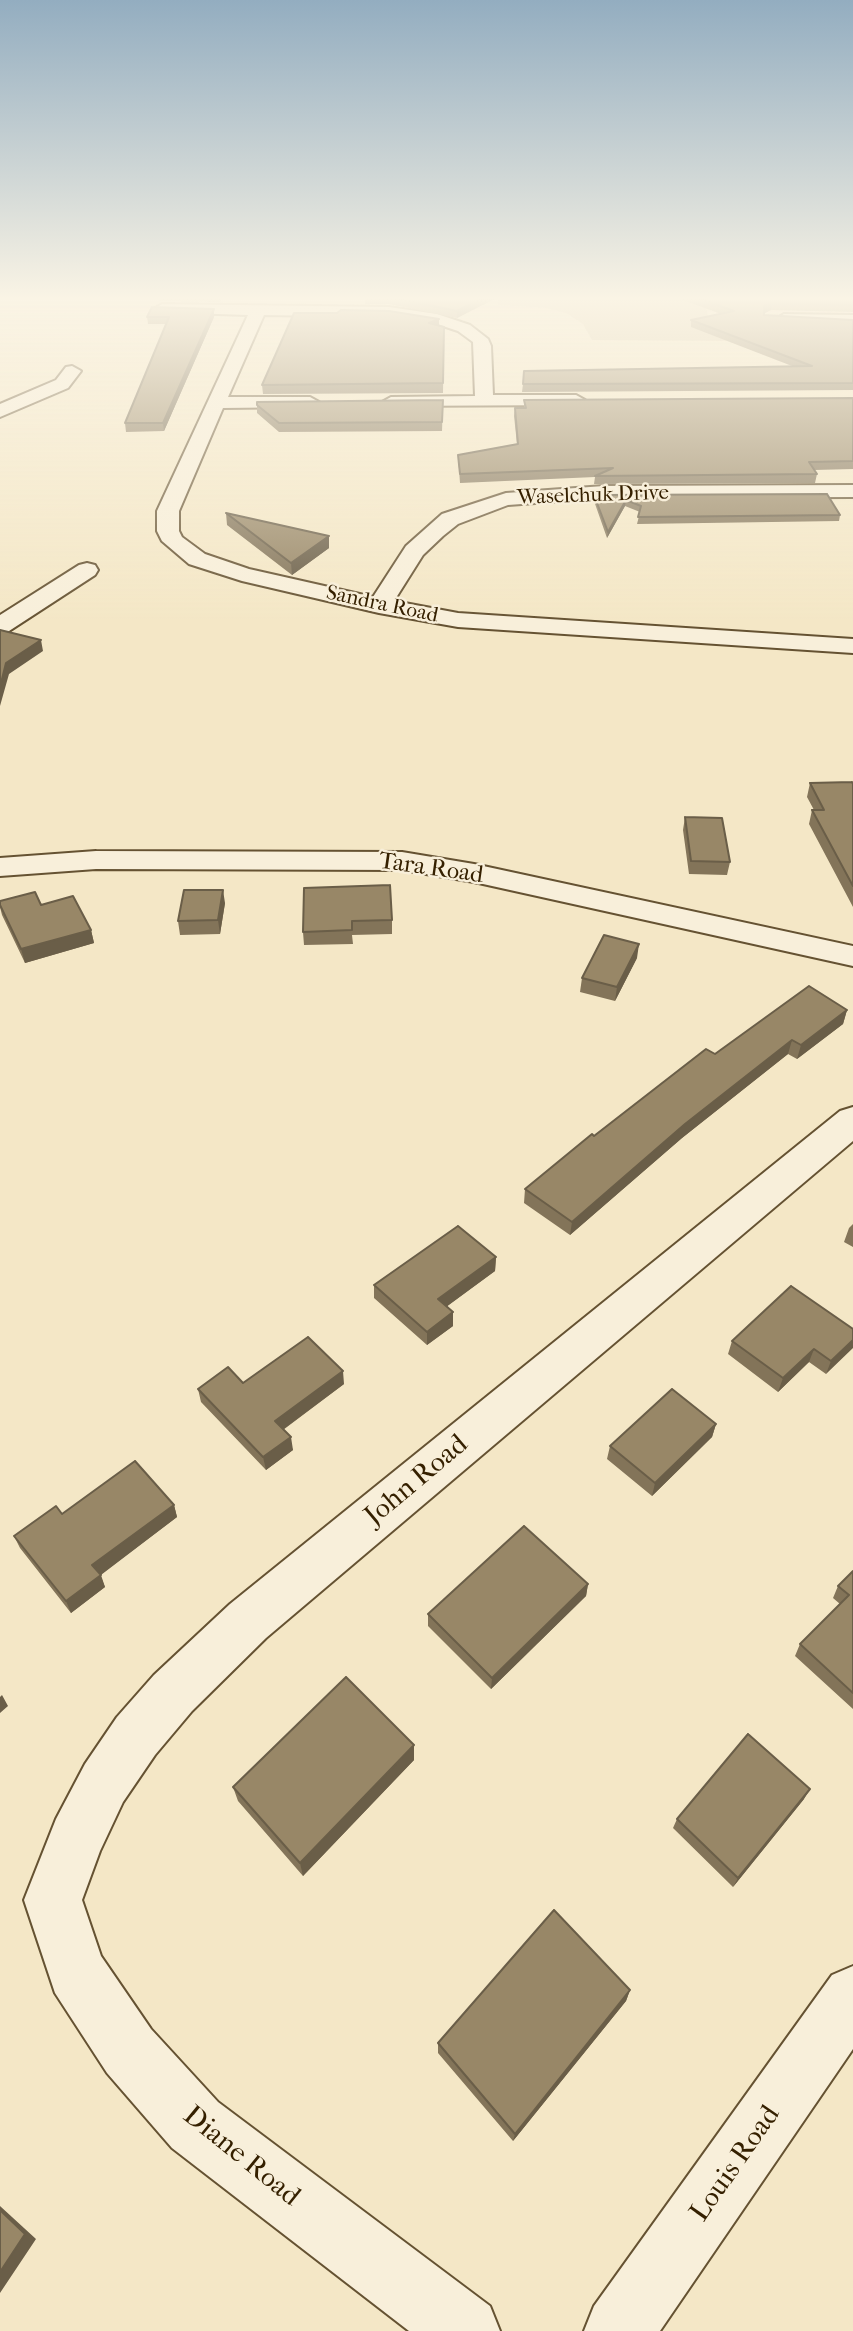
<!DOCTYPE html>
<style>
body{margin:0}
canvas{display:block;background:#f4e7c6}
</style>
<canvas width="853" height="2331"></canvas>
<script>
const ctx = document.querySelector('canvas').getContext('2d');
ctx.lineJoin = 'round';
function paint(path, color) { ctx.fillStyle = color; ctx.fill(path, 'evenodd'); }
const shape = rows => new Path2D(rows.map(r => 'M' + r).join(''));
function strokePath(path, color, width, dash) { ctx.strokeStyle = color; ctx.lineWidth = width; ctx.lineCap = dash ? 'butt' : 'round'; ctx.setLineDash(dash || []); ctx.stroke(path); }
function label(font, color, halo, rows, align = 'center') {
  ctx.font = font + ' "IM FELL French Canon",serif'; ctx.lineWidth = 5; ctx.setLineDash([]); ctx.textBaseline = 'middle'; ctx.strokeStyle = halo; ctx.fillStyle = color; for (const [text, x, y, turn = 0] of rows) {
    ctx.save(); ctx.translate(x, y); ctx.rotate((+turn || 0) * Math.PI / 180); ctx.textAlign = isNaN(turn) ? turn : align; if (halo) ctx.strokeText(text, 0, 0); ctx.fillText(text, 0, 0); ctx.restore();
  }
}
paint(shape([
 [498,296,709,296,705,299,709,324,753,341,592,340,583,324,566,313,546,308,498,305]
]), '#d4c5a4');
const minor = shape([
 [162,304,389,307,437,314,470,325,488,339,491,346,493,395,576,395,585,400,576,405,385,406,382,402,391,397,475,396,473,342,458,331,434,323,389,317,264,315,228,397,310,397,319,402,310,407,223,408,179,511,179,531,182,537,205,554,249,569,373,597,406,546,442,514,506,493,604,486,853,485,853,497,604,498,508,505,458,524,443,536,423,555,394,601,458,613,853,639,853,653,458,627,379,613,242,581,189,564,162,541,157,531,157,511,248,315,156,312,154,309,162,304],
 [784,314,853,315,853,325,778,322,776,319,784,314],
 [72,366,81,371,68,388,0,417,0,404,56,380,66,367,72,366],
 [87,563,95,565,98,570,95,575,9,631,0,633,0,615,79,565,87,563],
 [96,851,402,852,474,864,853,946,853,966,474,882,402,870,96,869,0,876,0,858,96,851],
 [853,1107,853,1141,266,1638,192,1711,155,1755,123,1802,100,1851,82,1900,101,1956,151,2029,218,2102,490,2306,500,2331,409,2331,172,2148,107,2073,55,1993,24,1900,56,1819,85,1764,117,1717,154,1675,230,1604,840,1111,853,1107],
 [853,1966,853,2049,660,2331,584,2331,594,2306,832,1975,853,1966]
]);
strokePath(minor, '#655232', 4);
paint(minor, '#f8efda');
paint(shape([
 [159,296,266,296,266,298,222,298,220,302,160,301],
 [500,296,457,318,389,304,365,304,365,297],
 [672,296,853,296,853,312,771,310,764,313,764,315,853,320,853,390,522,392,523,384,792,366,691,327,691,320,721,314],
 [147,317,214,317,164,431,126,432,125,423,166,324,148,324],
 [439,319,439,326,444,327,443,393,263,394,262,385],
 [853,398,853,469,814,470,817,474,815,483,594,484,595,477,460,483,458,455,517,444,514,416,515,408,524,408,524,400],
 [443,400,442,431,279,432,257,413,257,405],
 [594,495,840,515,839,521,637,524,640,512,625,506,607,538,594,501],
 [226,513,329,548,292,575,227,525],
 [810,783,853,784,853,907,809,824,812,810,814,810,807,797],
 [685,817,730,862,727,875,689,874,683,830],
 [304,888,392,920,392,934,352,935,353,944,304,945,303,932],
 [0,901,41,905,91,930,94,943,25,963,2,915,0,907],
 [225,903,220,934,180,935,178,921],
 [637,958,615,1001,580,992,582,978],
 [847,1010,843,1024,797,1059,788,1054,682,1138,570,1235,524,1203,525,1189,594,1136,715,1054],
 [853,1224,853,1247,844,1242,849,1228],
 [496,1257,495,1271,447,1306,453,1326,427,1345,374,1298,374,1285],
 [853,1329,826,1374,809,1362,778,1392,728,1354,732,1341],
 [344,1384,283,1430,293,1450,266,1470,201,1402,198,1389],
 [716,1424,712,1437,652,1496,607,1459,610,1446],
 [174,1505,177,1517,100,1575,105,1587,71,1613,20,1548,14,1536,62,1514],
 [853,1571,853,1709,795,1656,800,1644,840,1604,833,1598,838,1586],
 [588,1584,586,1596,491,1689,428,1626,428,1614],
 [414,1745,414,1760,303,1876,238,1801,233,1787],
 [804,1799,733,1887,673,1828,677,1819],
 [630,1990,626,2001,513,2141,438,2053,438,2043]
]), '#837459');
paint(shape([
 [486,296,500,296,457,318,457,311],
 [772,303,771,310,763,314,764,306],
 [214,309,214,317,164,431,163,423],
 [439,319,439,327,429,323],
 [626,500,625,506,607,538,608,532],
 [329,536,329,548,292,575,291,563],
 [41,640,43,651,9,674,0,706,0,687,6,663],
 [223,890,225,903,220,934,218,920],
 [91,930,94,943,25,963,21,949],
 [639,944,637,958,615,1001,617,987],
 [847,1010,843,1024,797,1059,801,1045],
 [792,1040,788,1054,682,1138,570,1235,572,1222,685,1124],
 [496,1257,495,1271,438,1313,438,1299],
 [453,1312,453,1326,427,1345,427,1332],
 [853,1340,853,1348,826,1374,831,1361],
 [814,1349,809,1362,778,1392,783,1378],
 [343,1371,344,1384,277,1434,275,1421],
 [716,1424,712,1437,652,1496,655,1483],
 [291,1437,293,1450,266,1470,263,1457],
 [174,1505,177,1517,97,1578,92,1565],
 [101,1575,105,1587,71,1613,66,1601],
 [588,1584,586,1596,491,1689,492,1678],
 [2,1695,8,1706,0,1713,0,1697],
 [414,1745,414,1760,303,1876,300,1863],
 [810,1789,804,1799,733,1887,738,1878],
 [630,1990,626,2001,513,2141,515,2134],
 [0,2206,36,2239,0,2293]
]), '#6a5e48');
const building = shape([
 [367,296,486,296,457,311,389,297,365,297,367,296],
 [693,296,853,296,853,305,772,303,764,306,764,315,853,320,853,383,523,384,524,371,812,366,691,320,734,311,693,296],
 [152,307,214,309,163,423,125,423,169,317,147,317,152,307],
 [341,310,389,311,439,319,429,323,444,327,443,383,262,385,294,313,337,313,341,310],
 [853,398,853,461,809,462,817,474,595,476,613,468,460,474,458,455,518,444,515,408,526,408,524,400,853,398],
 [443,400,442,422,279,423,257,405,257,402,443,400],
 [827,494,840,515,638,517,641,506,626,500,608,532,594,495,827,494],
 [226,513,329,536,291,563,226,513],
 [0,630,41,640,6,663,0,687,0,630],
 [852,782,853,784,853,886,812,810,824,810,810,783,852,782],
 [685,817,722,818,730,862,691,861,685,817],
 [390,885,392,920,352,921,352,930,303,932,304,888,390,885],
 [184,890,223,890,218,920,178,921,184,890],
 [35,892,41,905,73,896,91,930,21,949,0,905,0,901,35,892],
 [604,935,639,944,617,987,582,978,604,935],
 [809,986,847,1010,801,1045,792,1040,685,1124,572,1222,525,1189,592,1134,594,1136,706,1049,715,1054,809,986],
 [458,1226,496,1257,438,1299,453,1312,427,1332,374,1285,458,1226],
 [791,1286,853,1329,853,1340,831,1361,814,1349,783,1378,732,1341,791,1286],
 [308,1337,343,1371,275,1421,291,1437,263,1457,198,1389,228,1367,243,1383,308,1337],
 [672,1389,716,1424,655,1483,610,1446,672,1389],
 [135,1461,174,1505,92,1565,101,1575,66,1601,14,1536,56,1506,62,1514,135,1461],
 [524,1526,588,1584,492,1678,428,1614,524,1526],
 [853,1571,853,1693,800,1644,849,1595,838,1586,853,1571],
 [346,1677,414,1745,300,1863,233,1787,346,1677],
 [748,1734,810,1789,738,1878,677,1819,748,1734],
 [554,1910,630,1990,515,2134,438,2043,554,1910],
 [0,2210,25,2234,0,2272,0,2210]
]);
paint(building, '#988767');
strokePath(building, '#6a5e48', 2);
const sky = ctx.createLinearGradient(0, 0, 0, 622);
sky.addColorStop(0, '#93adc0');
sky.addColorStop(0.48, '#faf4e5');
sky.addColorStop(1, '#faf4e500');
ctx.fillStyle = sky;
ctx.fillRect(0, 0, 853, 622);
label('21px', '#352000', '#f8efda', [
 ["Waselchuk Drive",593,496,-2],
 ["Sandra Road",382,605,12]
]);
label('24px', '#352000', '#f8efda', [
 ["Tara Road",431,869,8]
]);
label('28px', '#352000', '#f8efda', [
 ["John Road",417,1481,-40],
 ["Diane Road",241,2157,39],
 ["Louis Road",736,2164,-55]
]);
</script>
